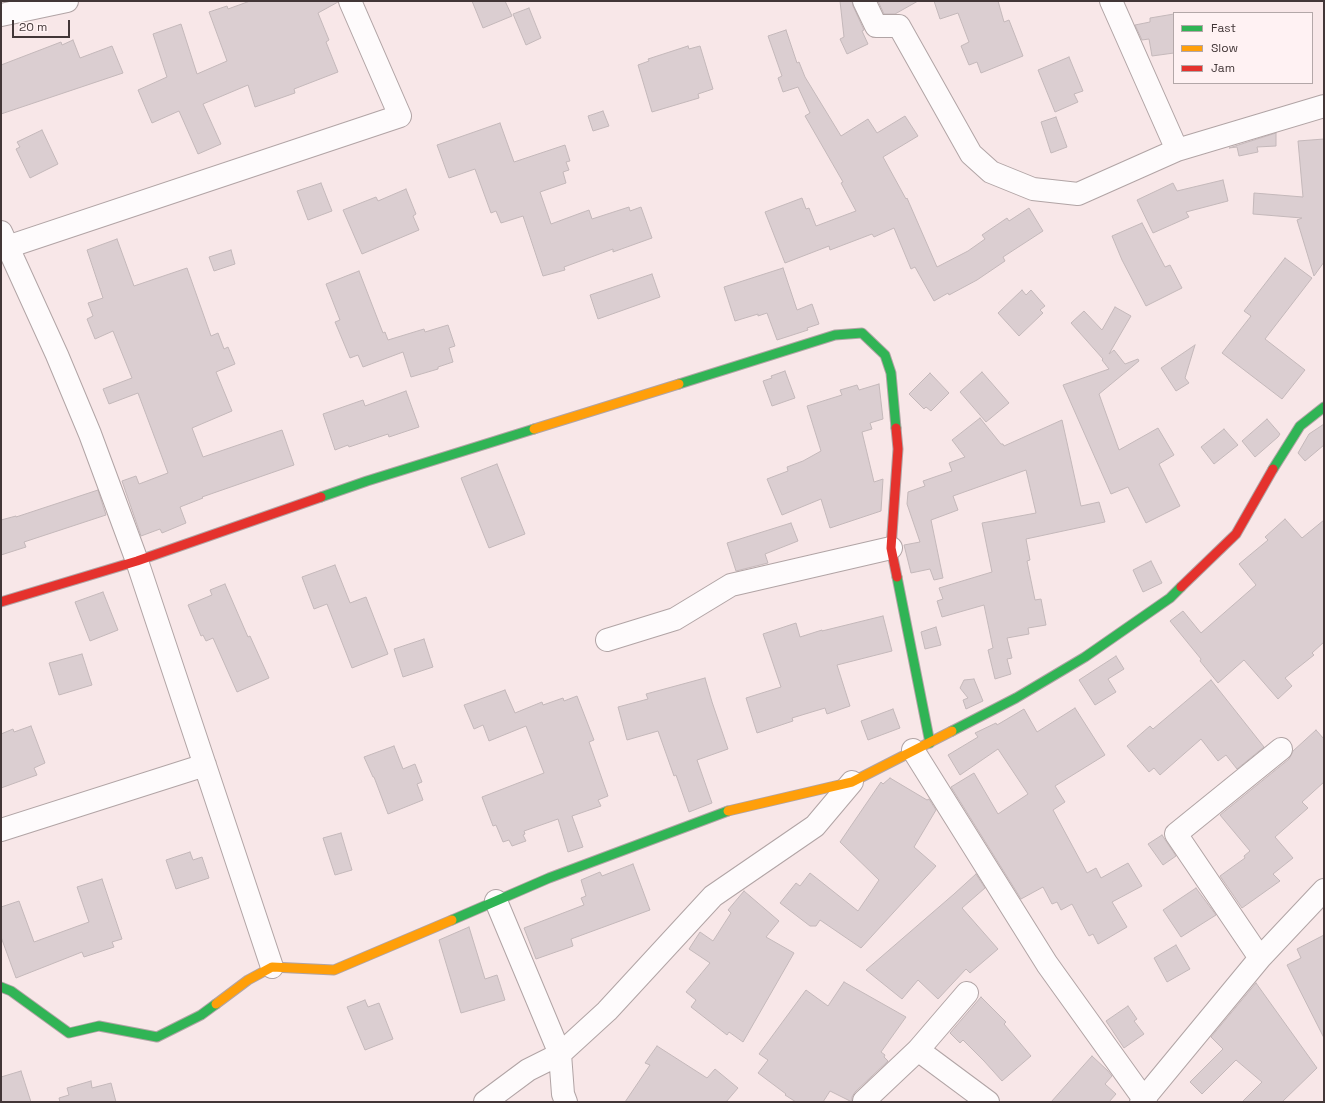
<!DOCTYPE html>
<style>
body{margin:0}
#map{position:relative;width:1325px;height:1103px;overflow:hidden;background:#f8e7e8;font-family:"Space Grotesk",sans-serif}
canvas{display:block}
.frame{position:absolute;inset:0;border:2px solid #423637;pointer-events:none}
.legend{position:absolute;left:1173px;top:12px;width:140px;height:72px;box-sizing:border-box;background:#fff2f3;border:1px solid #b3a7a8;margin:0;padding:5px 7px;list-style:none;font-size:12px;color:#423637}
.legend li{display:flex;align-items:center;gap:8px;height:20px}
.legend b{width:20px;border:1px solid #b3a7a8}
.scale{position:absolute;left:12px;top:20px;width:58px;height:18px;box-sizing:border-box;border:2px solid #423637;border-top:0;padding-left:5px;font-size:12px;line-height:14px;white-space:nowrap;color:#423637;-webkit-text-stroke:3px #fff2f3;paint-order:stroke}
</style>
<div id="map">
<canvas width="1325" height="1103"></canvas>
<div class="frame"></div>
<ul class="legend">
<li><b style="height:5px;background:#30b455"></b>Fast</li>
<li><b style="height:5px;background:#ff9f0a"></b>Slow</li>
<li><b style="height:5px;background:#e5322d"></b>Jam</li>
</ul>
<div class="scale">20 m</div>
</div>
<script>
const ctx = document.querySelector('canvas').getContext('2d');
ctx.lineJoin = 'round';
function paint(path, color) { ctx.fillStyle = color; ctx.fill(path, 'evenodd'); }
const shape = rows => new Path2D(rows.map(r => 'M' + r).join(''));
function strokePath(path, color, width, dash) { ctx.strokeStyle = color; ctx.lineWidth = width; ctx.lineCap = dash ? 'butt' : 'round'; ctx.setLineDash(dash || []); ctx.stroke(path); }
const building = shape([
 [250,1,338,1,338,2,318,13,329,40,326,42,338,72,294,89,295,93,255,107,248,85,203,104,221,144,198,154,179,111,152,123,138,90,167,77,153,34,181,24,197,74,227,61,209,12,227,6,228,9,250,1],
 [472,1,505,1,512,16,483,28,472,1],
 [840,1,852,1,853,6,864,30,862,31,868,44,847,54,840,39,844,37,840,1],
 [878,1,918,1,895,14,884,14,878,1],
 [934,1,998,1,1004,22,1009,20,1023,56,981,73,977,62,969,65,961,46,969,42,958,13,940,19,934,1],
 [529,8,541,38,526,45,513,14,529,8],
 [1174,14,1174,53,1152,56,1149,39,1142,40,1135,25,1150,22,1150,18,1174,14],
 [786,30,797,63,799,62,805,77,841,136,868,119,877,133,905,116,918,136,883,157,906,199,907,198,937,267,968,251,985,239,982,235,1007,218,1009,221,1029,208,1043,231,1003,257,1005,261,977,280,949,295,948,293,934,301,915,267,911,269,894,228,874,237,872,234,830,250,829,246,785,263,765,212,802,198,806,209,809,208,816,226,856,211,841,183,843,182,805,116,810,113,798,87,783,92,778,78,782,76,768,36,786,30],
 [73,40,80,58,112,46,123,73,1,114,1,65,61,42,62,45,73,40],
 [688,46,689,49,700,46,713,89,698,94,699,98,652,112,638,65,649,61,648,59,688,46],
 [1069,57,1083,91,1074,94,1078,102,1055,112,1038,70,1069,57],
 [603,111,609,126,593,131,588,116,603,111],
 [1056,117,1067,147,1051,153,1041,122,1056,117],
 [500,123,514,162,565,145,570,161,566,162,569,170,563,172,566,183,540,192,551,224,589,210,592,219,629,207,630,211,641,207,652,238,613,252,613,249,564,267,565,270,543,276,523,216,501,223,496,211,491,213,475,169,449,178,437,145,500,123],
 [42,130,58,164,30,178,16,149,20,147,17,142,42,130],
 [1276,133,1276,146,1257,147,1258,152,1239,156,1237,147,1229,148,1276,133],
 [1324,139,1324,262,1314,276,1297,220,1302,218,1253,214,1254,193,1303,197,1298,141,1324,139],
 [1223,180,1228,201,1186,212,1189,217,1153,233,1137,200,1173,183,1177,191,1223,180],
 [321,183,332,211,308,220,297,191,321,183],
 [406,189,416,214,413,216,419,230,362,254,343,210,376,197,378,201,406,189],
 [1142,223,1165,267,1170,265,1182,288,1146,306,1122,260,1112,236,1142,223],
 [117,239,134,286,187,268,211,336,218,333,224,349,228,347,235,364,216,372,232,411,192,428,203,457,282,430,294,465,202,497,203,498,180,507,186,523,162,533,160,529,141,536,122,481,136,476,139,484,168,473,138,393,109,404,103,389,132,378,113,331,95,339,87,319,93,316,88,303,103,298,87,250,117,239],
 [231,250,235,264,214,271,209,257,231,250],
 [1285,258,1312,278,1265,339,1305,370,1282,399,1222,353,1251,316,1244,311,1285,258],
 [783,268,797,310,812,304,819,324,807,328,808,330,777,340,767,313,758,316,758,314,735,321,724,287,783,268],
 [359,271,383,333,385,332,388,340,424,329,425,332,448,325,455,346,449,348,453,362,438,367,438,369,411,377,403,352,363,367,358,355,350,358,335,322,340,320,326,284,359,271],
 [652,274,660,297,598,319,590,295,652,274],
 [1022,290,1026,295,1031,290,1045,306,1040,310,1043,313,1019,336,998,313,1022,290],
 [1115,307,1131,316,1109,354,1114,350,1125,364,1138,359,1139,361,1099,394,1119,450,1158,428,1174,455,1159,464,1180,506,1146,523,1128,487,1111,494,1063,385,1109,369,1102,360,1103,359,1071,323,1084,311,1102,330,1115,307],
 [1195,345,1185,378,1189,383,1176,391,1161,368,1195,345],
 [785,371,795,398,772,406,763,381,772,378,771,376,785,371],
 [982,372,1009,403,986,422,960,392,982,372],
 [930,373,949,393,931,411,926,407,924,409,909,394,930,373],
 [879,384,883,419,870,423,872,429,862,432,874,482,883,479,881,511,830,528,821,499,782,515,767,479,788,471,787,467,803,461,821,451,807,406,842,395,840,390,857,385,859,390,879,384],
 [406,391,419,427,389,437,388,434,349,447,348,445,335,450,323,414,363,400,365,406,406,391],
 [980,418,1001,444,1003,444,1004,446,1062,420,1081,506,1099,502,1105,522,1026,539,1030,560,1027,561,1035,600,1041,599,1046,625,1028,628,1029,634,1007,638,1012,658,1007,659,1011,674,995,679,988,650,993,648,984,605,942,617,937,601,943,599,939,588,992,572,982,523,1036,513,1026,470,953,496,958,510,931,520,943,578,934,580,930,569,911,573,904,545,920,542,907,504,908,492,925,486,923,481,952,471,949,463,965,457,952,440,980,418],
 [1267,419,1280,434,1278,437,1255,457,1242,441,1267,419],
 [1324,424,1324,445,1305,461,1298,453,1309,434,1324,424],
 [1224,429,1238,445,1214,464,1201,447,1224,429],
 [497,464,525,534,489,548,461,478,497,464],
 [98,490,106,515,24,542,26,547,1,555,1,520,16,516,16,517,98,490],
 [1285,519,1302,538,1324,520,1324,642,1312,653,1314,655,1285,678,1292,686,1278,699,1244,660,1218,683,1200,661,1201,659,1170,621,1183,611,1201,633,1256,585,1239,564,1268,540,1265,537,1285,519],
 [791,523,798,541,765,554,768,563,736,571,727,543,791,523],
 [1151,561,1162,583,1143,592,1133,570,1151,561],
 [335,565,350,603,366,597,388,654,352,668,327,604,314,609,302,577,335,565],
 [225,584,248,637,250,636,269,678,237,692,213,638,206,641,203,635,201,636,188,605,212,595,210,590,225,584],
 [103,592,118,630,90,641,75,602,103,592],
 [883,616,892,651,837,665,850,706,827,714,825,708,792,718,793,721,757,733,746,698,781,687,763,634,796,623,800,637,822,630,822,631,883,616],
 [936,627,941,645,925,649,921,632,936,627],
 [424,639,433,667,403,677,394,649,424,639],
 [82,654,92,685,59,695,49,663,82,654],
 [1116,656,1124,669,1108,679,1116,692,1095,705,1079,680,1116,656],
 [705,678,712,702,728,749,697,760,712,803,689,812,676,775,674,776,658,731,627,740,618,707,648,699,646,694,705,678],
 [974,679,983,701,966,709,963,700,968,698,960,688,964,680,974,679],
 [1211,680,1264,747,1237,769,1226,755,1218,761,1201,739,1160,775,1154,768,1149,772,1127,746,1150,726,1153,729,1211,680],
 [505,690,515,713,542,702,543,705,563,698,564,701,577,696,594,740,589,742,608,796,598,800,601,806,572,816,583,847,568,852,558,819,524,831,525,834,523,835,526,841,512,846,509,840,503,842,496,825,493,826,482,797,544,773,526,726,489,741,483,725,474,729,464,705,505,690],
 [1075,708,1105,755,1055,786,1065,802,1053,810,1087,873,1096,868,1101,878,1128,863,1142,886,1112,902,1127,927,1098,944,1093,934,1089,936,1072,904,1061,910,1057,902,1052,904,1043,887,1021,899,951,787,974,773,998,814,1028,794,998,749,960,775,948,755,978,737,975,733,996,723,997,725,1024,709,1037,732,1075,708],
 [893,709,900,728,868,740,861,721,893,709],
 [31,726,45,763,34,768,37,775,1,788,1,734,13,729,14,732,31,726],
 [1316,730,1324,739,1324,782,1302,802,1308,808,1275,837,1293,858,1273,874,1280,881,1242,908,1220,876,1245,858,1244,856,1250,851,1220,815,1289,759,1293,751,1316,730],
 [394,746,403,769,415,764,422,782,417,784,423,800,388,814,374,777,373,777,364,757,394,746],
 [890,778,927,800,929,799,936,810,914,847,936,866,861,948,820,920,816,926,810,926,780,903,796,883,800,886,810,873,858,911,879,880,840,842,881,782,883,784,890,778],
 [341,833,352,870,335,875,323,838,341,833],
 [1162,835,1176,856,1163,865,1148,844,1162,835],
 [190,852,193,860,202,857,209,878,176,889,166,860,190,852],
 [633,864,650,910,571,939,573,946,536,959,524,928,584,905,581,898,586,896,581,880,600,872,602,876,633,864],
 [976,874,985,888,962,908,998,949,970,973,966,969,938,999,918,980,902,999,866,970,954,894,976,874],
 [102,879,122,939,112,942,114,947,84,957,82,952,16,978,1,937,1,907,19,901,34,942,89,922,77,887,102,879],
 [1196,888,1216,915,1181,937,1163,910,1196,888],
 [744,891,779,921,766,937,794,953,743,1042,729,1032,727,1035,691,1007,696,1000,686,992,710,963,689,949,700,932,713,941,731,913,728,910,744,891],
 [469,927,485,979,497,975,505,1000,461,1013,439,940,469,927],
 [1324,935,1324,1038,1287,965,1301,958,1297,949,1324,935],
 [1176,945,1190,969,1167,982,1154,958,1176,945],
 [844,982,906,1017,881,1052,885,1055,884,1057,888,1061,855,1092,852,1097,852,1102,830,1091,823,1102,796,1102,785,1095,786,1094,758,1073,768,1060,759,1054,806,990,828,1006,844,982],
 [1256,983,1317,1068,1282,1102,1242,1102,1262,1082,1236,1060,1202,1094,1190,1082,1223,1049,1211,1037,1256,983],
 [981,997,1006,1022,1004,1024,1031,1056,1002,1081,984,1061,963,1040,960,1043,950,1033,981,997],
 [365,1000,368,1007,379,1003,393,1039,365,1050,347,1007,365,1000],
 [1128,1006,1137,1019,1134,1021,1144,1034,1124,1048,1106,1021,1128,1006],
 [657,1046,707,1078,715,1069,738,1088,726,1102,625,1102,650,1065,645,1063,657,1046],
 [1092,1056,1107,1070,1112,1076,1105,1084,1116,1094,1109,1102,1051,1102,1092,1056],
 [21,1071,31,1102,1,1102,1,1077,21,1071],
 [91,1081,92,1088,111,1083,116,1102,60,1102,59,1098,69,1095,67,1088,91,1081]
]);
paint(building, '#dbced1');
strokePath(building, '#c4b8ba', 1);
const street = shape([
 [864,1,876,26,899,26,971,154,991,172,1033,189,1078,194,1177,150,1324,106],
 [1111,1,1177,150],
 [1,15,67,1],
 [1,232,57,355,90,434,137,561,272,967],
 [1,249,400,116,350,1],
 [607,640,675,619,731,585,891,548],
 [913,750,1047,964,1146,1102],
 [1,830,205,765],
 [496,901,560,1054,563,1094,566,1102],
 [1260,958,1176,834,1281,749],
 [918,1050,988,1102],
 [864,1101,918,1050,967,993],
 [485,1102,528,1070,560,1054,607,1011,713,896,815,826,852,782],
 [1141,1102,1260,958,1324,890]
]);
const fast = shape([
 [679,384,835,335,862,333,885,355,891,373,896,428],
 [1273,469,1300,426,1324,407],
 [321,497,367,481,534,429],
 [897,577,930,743],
 [952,731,1016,698,1085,657,1170,598,1181,587],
 [452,920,549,878,728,811],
 [1,987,11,991,69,1033,99,1026,157,1037,201,1015,216,1004]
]);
const slow = shape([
 [534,429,679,384],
 [728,811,852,782,952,731],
 [216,1004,248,980,272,967,334,970,452,920]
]);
const jam = shape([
 [896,428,898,449,891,548,897,577],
 [1181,587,1236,534,1273,469],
 [1,602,137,561,321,497]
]);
strokePath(street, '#b1a4a5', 24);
strokePath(fast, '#b1a4a5', 11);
strokePath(slow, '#b1a4a5', 11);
strokePath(jam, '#b1a4a5', 11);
strokePath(street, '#fefbfc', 22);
strokePath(fast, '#30b455', 9);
strokePath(slow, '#ff9f0a', 9);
strokePath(jam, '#e5322d', 9);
</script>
